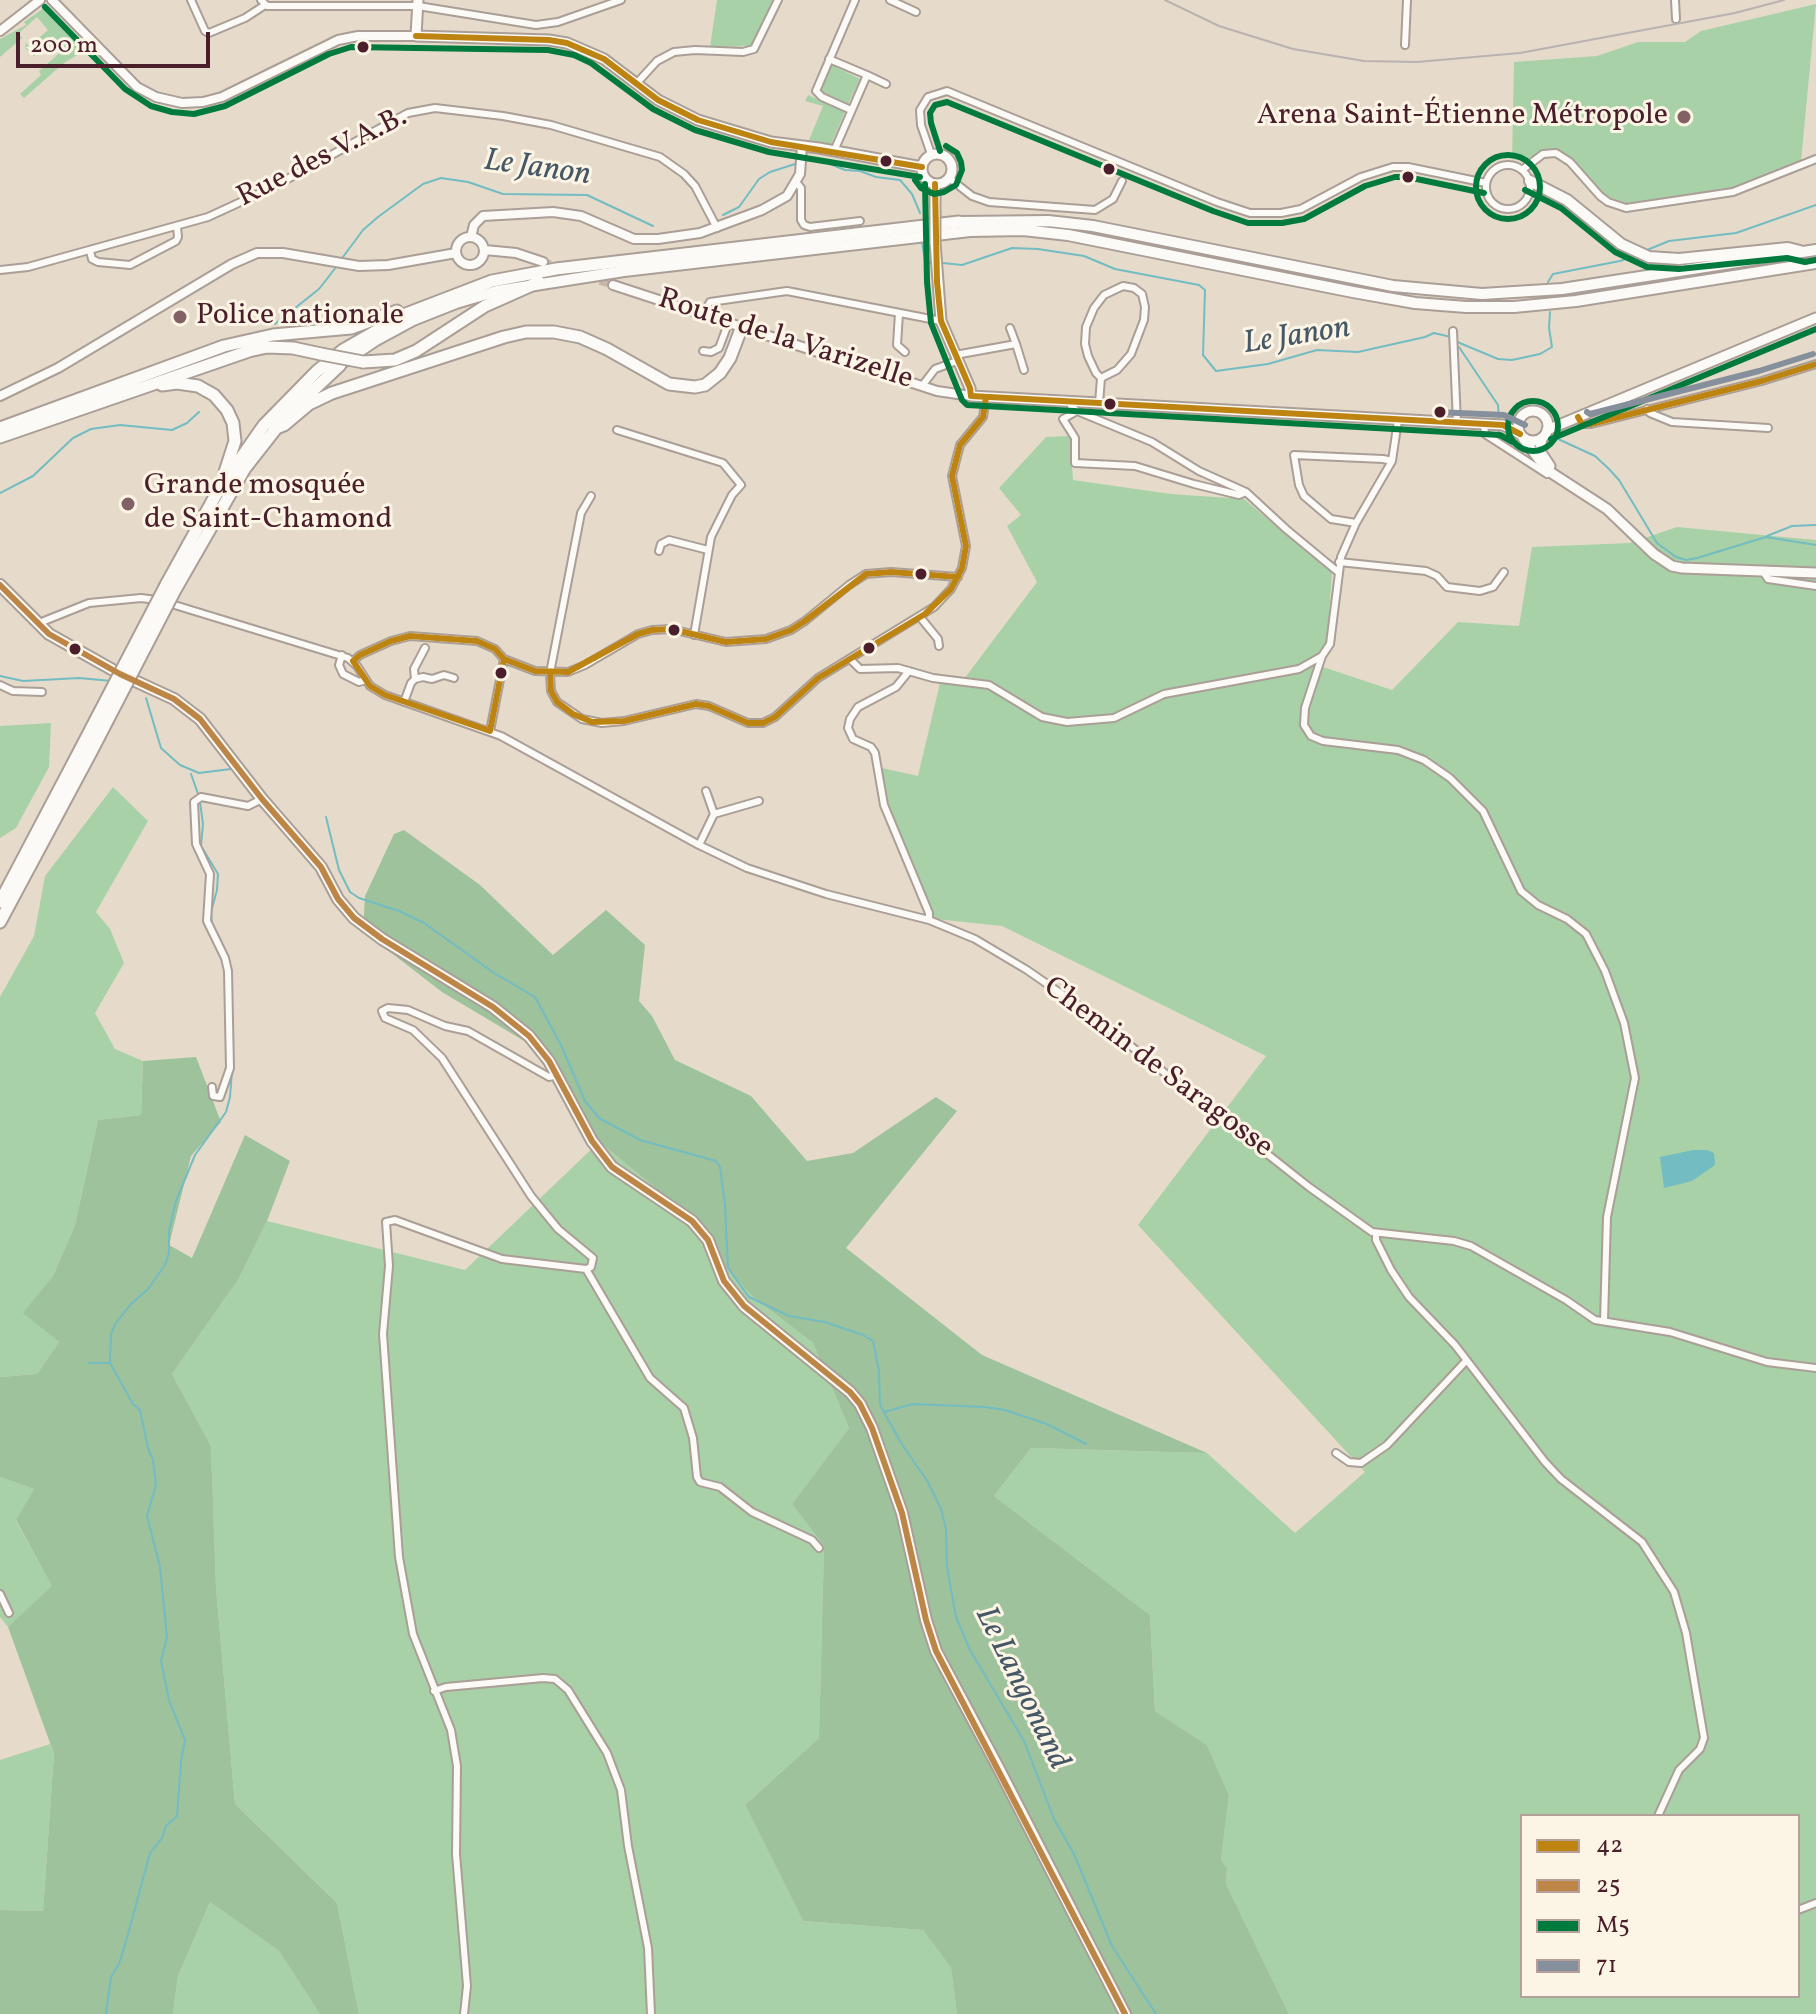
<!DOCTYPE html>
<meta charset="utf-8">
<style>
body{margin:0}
#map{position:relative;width:1816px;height:2014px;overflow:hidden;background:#e6dbca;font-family:Vollkorn,serif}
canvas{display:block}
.legend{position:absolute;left:1520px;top:1814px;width:280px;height:184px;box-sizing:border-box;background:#fcf5e5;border:2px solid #b59f9b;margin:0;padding:10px 14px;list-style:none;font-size:24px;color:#4a1f2b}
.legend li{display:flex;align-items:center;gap:16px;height:40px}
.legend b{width:40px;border:2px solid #b59f9b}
.scale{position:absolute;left:16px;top:32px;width:194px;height:36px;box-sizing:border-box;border:4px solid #4a1f2b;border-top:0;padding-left:10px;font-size:24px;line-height:28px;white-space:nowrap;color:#4a1f2b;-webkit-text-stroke:6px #fcf5e5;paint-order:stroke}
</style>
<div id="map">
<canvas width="1816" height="2014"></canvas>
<ul class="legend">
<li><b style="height:10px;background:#bd8412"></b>42</li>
<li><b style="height:10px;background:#be8646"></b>25</li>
<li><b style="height:10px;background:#007b3d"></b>M5</li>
<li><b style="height:10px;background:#86909d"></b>71</li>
</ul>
<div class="scale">200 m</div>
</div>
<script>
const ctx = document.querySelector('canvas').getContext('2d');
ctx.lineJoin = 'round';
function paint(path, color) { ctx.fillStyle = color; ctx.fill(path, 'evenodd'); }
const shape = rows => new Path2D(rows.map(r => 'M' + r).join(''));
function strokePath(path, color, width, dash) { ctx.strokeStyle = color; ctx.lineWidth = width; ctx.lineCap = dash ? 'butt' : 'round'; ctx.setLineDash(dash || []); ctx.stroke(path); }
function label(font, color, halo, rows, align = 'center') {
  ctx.font = font + ' Vollkorn,serif'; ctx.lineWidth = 6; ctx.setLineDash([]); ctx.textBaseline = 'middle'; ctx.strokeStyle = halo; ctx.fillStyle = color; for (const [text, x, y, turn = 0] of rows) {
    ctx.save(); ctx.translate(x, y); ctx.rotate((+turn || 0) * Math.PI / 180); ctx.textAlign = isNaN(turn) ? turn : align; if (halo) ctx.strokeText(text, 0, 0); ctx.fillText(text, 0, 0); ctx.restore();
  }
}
paint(shape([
 [717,0,775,0,752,46,710,47],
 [1816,4,1801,161,1760,179,1728,189,1627,203,1606,196,1571,159,1558,150,1546,149,1523,161,1512,159,1514,62,1597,56,1638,42,1685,42,1701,31],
 [44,8,87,49,64,63,24,98,20,94,41,75,39,71,64,49,53,36,35,52,35,57,25,48,26,43,29,46,48,30,37,17,19,33,22,38,0,57,0,39,26,25,24,22],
 [832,65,860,79,848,104,819,90],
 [808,95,845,112,831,144,809,140,823,106,805,101],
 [1070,436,1073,480,1171,494,1244,499,1332,573,1327,641,1317,665,1392,690,1458,622,1519,626,1532,547,1630,543,1677,527,1816,540,1816,2014,1289,2014,1226,1884,1227,1868,1221,1860,1229,1795,1207,1745,1155,1711,1150,1615,994,1496,1031,1448,1207,1453,1295,1533,1365,1472,1138,1225,1266,1056,1002,926,935,919,886,804,882,768,918,776,940,683,961,683,1037,582,1007,526,1021,515,999,488,1046,437],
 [1522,1816,1798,1816,1798,1996,1522,1996],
 [51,723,49,767,16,828,0,838,0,726],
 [113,787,148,821,96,912,110,929,124,963,95,1013,115,1049,143,1061,141,1115,98,1120,75,1225,53,1276,24,1313,59,1342,37,1374,0,1377,0,997,34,936,45,876],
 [599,1142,652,1185,753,1297,813,1343,849,1428,792,1504,824,1546,819,1738,745,1805,803,1921,923,1930,951,1968,957,2014,359,2014,337,1903,235,1804,216,1588,211,1446,172,1374,238,1280,267,1221,465,1270],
 [0,1477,34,1489,16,1521,53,1587,8,1627,0,1617],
 [50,1744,54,1754,43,1911,0,1910,0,1760],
 [210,1902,279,1951,320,2014,173,2014,178,1976]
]), '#a9d1a7');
paint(shape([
 [404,830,480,885,553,955,606,910,645,945,639,1001,652,1016,675,1060,751,1096,807,1161,853,1153,936,1097,957,1111,846,1248,982,1355,1207,1453,1031,1448,994,1496,1150,1615,1155,1711,1207,1745,1229,1795,1221,1860,1227,1868,1226,1884,1289,2014,957,2014,951,1968,923,1930,803,1921,745,1805,819,1738,824,1546,792,1504,849,1428,813,1343,753,1297,652,1185,587,1132,541,1051,442,992,363,931,365,896,394,834],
 [196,1057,221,1122,191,1156,169,1245,192,1258,245,1135,290,1161,267,1221,238,1280,172,1374,211,1446,216,1588,235,1804,337,1903,359,2014,320,2014,279,1951,210,1902,178,1976,173,2014,0,2014,0,1910,43,1911,54,1754,8,1627,52,1586,16,1520,34,1489,0,1477,0,1377,37,1374,59,1342,23,1313,53,1276,75,1225,98,1120,141,1115,143,1061]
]), '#9dc29c');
paint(shape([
 [1693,1150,1707,1150,1714,1153,1715,1165,1692,1181,1664,1188,1660,1157]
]), '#72bcc2');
strokePath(shape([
 [808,160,825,162,845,170,860,171,876,177,900,180,912,194,920,213],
 [723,215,739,207,759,179,770,172,795,164],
 [922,242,925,261,932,264],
 [1647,250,1669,241,1736,233,1816,205],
 [340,261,363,230,378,217,423,184,441,178,468,182,503,194,587,195,653,226],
 [943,263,962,265,1012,248,1038,249,1084,256,1115,269,1199,285,1205,290,1203,355,1216,371,1268,364,1317,350,1358,352,1425,337,1434,333,1451,337],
 [1548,282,1553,274,1620,261,1634,256],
 [275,324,319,289,337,266],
 [1455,341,1498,359,1512,360,1540,354,1552,347,1549,328,1550,312],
 [1459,347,1498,405,1499,420],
 [1499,427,1499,437,1508,443,1524,445],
 [1545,437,1558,439,1595,456,1609,469,1619,480,1657,543,1676,557,1686,560,1697,558,1766,537,1816,545],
 [0,493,33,476,73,438,91,429,120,425,172,430,187,423,199,412],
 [1767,536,1792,526,1816,525],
 [0,676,23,681,79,678,112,681],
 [146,698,161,748,180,765,199,773,231,769],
 [191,774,198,794],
 [200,802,203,824,201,846,218,874,217,890,211,912,212,923],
 [326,817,339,870,350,892,359,898,399,911,424,923,494,973,535,997,561,1045,585,1101,599,1118,640,1140,716,1161,720,1167,725,1205,728,1268,749,1297,789,1316,825,1322,863,1335,873,1341,879,1371,880,1405,901,1443,928,1482,941,1509,946,1529,947,1567,956,1617,970,1650,1024,1741,1054,1819,1074,1854,1112,1946,1156,2014],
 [218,935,226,953],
 [89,1363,110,1363],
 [884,1412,913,1404,985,1407,1005,1410,1047,1424,1086,1444],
 [106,2014,111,1977,119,1964,127,1938,150,1853,162,1838,166,1826,177,1816,181,1762,185,1740,169,1700,161,1661,167,1637,160,1567,147,1516,156,1485,153,1460,148,1448,140,1410,133,1404,110,1363,111,1335,115,1324,130,1305,148,1289,165,1265,169,1253,169,1231,176,1201,195,1155,226,1112,230,1097,232,1071]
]), '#72bcc2', 2);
strokePath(shape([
 [543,262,613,285]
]), '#c7b5aa', 8, [8, 4]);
const minor = shape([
 [191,0,205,31,209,33,245,18,265,5],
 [261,0,267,6,418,6,536,25,558,22,621,0],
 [890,0,916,12],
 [1675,0,1676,19],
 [1405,45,1407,0],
 [829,59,867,75,834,151],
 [867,75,886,84],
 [636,84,657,61,674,52,695,50,743,52,754,49,778,0],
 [851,110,822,97,816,91,855,0],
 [931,154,921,125,920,110,928,97,947,91,1217,202,1250,213,1281,213,1301,209,1361,177,1393,167,1408,167,1486,183],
 '1486 187a22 22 0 1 1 44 0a22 22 0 1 1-44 0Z',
 [1522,170,1543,154,1556,153,1570,162,1600,196,1608,202,1626,208,1733,192,1816,159],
 [949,178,972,196,989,202,1095,210,1113,199,1122,181],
 [796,182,801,188,801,220,804,225,810,227,860,221],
 [90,251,92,259,98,262,130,265,176,241,178,237,177,227],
 [0,270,28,267,208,217,271,188,408,113,435,108,503,116,551,125,660,157,684,174,695,186,717,228],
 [1123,286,1134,288,1142,294,1145,307,1144,320,1131,354,1117,370,1101,378,1096,373,1088,356,1085,344,1086,327,1094,308,1104,295,1123,286],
 [899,313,897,345,905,352],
 [702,315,710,302,787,291,941,321],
 [1010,328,1016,344],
 [1453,331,1457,423],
 [703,351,711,352,719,348,728,324],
 [955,355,1016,344,1024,370],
 [922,386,935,369,954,362],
 [1070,401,1071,406,1077,411,1152,442,1199,471,1246,492,1286,529,1338,572],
 [1099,403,1101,378],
 [1647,409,1650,413,1672,422,1768,428],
 [1077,411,1063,419,1075,438,1075,463,1135,466,1194,484,1239,495,1246,492],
 [1578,417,1582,424,1591,424,1762,381,1816,364],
 [1484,424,1485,434,1547,474],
 [617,430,723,463,741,485,732,495,711,537,694,635],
 [591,496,581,513,550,673,551,691,557,702,582,719,602,723,624,721,696,704,709,706,748,723,763,723,775,717,818,678,934,607,951,589,962,568,966,546,952,476,960,445,983,417,986,397],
 [1356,523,1331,519,1304,496,1299,485,1294,455,1383,459,1392,461],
 [659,551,661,544,669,540,708,550],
 [1339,562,1426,571,1437,576,1447,587,1480,591,1493,587,1504,572],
 [1762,570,1768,579,1816,586],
 [168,603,348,658,357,666,370,686,385,695,501,736,699,845,747,868,826,894,929,920,975,939,1027,970,1089,1013,1309,1187,1372,1232,1454,1241,1471,1246,1566,1300,1595,1320,1670,1332,1767,1362,1816,1368],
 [920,617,938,639,939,646],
 [39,626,44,621,89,603,141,598,157,600],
 [342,655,339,665,343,674,359,682,366,680],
 [1322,656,1305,708,1304,725,1311,736,1323,741,1398,750,1424,760,1450,778,1483,811,1521,891,1538,905,1567,919,1586,934,1605,971,1624,1023,1635,1078,1607,1217,1604,1321],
 [504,659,535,671,568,672,585,665,638,634,652,630,671,629,726,642,766,639,791,630,805,621,849,585,866,574,891,572,958,577],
 [851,660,860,669,898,668,933,678,989,685,1042,717,1067,722,1114,718,1164,694,1299,669,1322,656,1330,644,1341,557,1356,523,1392,461,1398,420],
 [353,661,360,655,391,641,410,636,477,641,495,649,504,659,490,731],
 [909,671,896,687,858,707,850,719,848,728,853,739,871,747,875,753,884,805,929,913,929,920],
 [415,679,414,669,425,648],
 [0,685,13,691,42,692],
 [404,702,411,683,415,679,423,677,432,679,444,675,454,678],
 [714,814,759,801],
 [699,845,714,814,706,791],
 [557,1075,549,1077,468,1031,445,1026,408,1010,388,1008,382,1011,385,1018,413,1030,442,1058,531,1196,558,1229,593,1258,591,1267,586,1269],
 [212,1087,213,1096,220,1097,230,1068,228,971,225,958,207,921,210,874,196,844,194,802,201,797,248,806,262,799],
 [1376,1233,1376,1240,1391,1270,1409,1297,1455,1345,1545,1462,1561,1479,1642,1542,1674,1592,1686,1633,1704,1738,1700,1749,1679,1770,1658,1816],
 [586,1269,650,1378,684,1408,693,1438,697,1477,700,1482,720,1487,752,1512,812,1540,819,1548],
 [1336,1453,1349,1462,1361,1463,1387,1445,1465,1362],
 [0,1594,9,1613],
 [434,1691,446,1687,543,1678,555,1679,568,1690,607,1753,621,1790,628,1846,648,1948,651,2014],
 [1798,1910,1816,1903],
 [464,2014,467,1986,456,1854,457,1766,451,1730,413,1634,399,1557,383,1334,389,1266,386,1222,395,1220,502,1259,586,1269]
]);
const tertiary = shape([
 [52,0,137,87,156,97,182,103,203,102,222,97,338,40,358,36,416,36],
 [0,31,40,0],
 '456 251a14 14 0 1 1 28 0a14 14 0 1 1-28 0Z',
 [471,237,474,225,483,216,553,212,581,216,634,239,658,239,700,233,762,210,787,196,800,174,802,146],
 [485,250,516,253,543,262],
 [613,285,937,391,971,396],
 [0,396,58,368,232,264,257,253,283,253,359,266,388,265,456,253]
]);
const secondary = shape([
 [418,0,416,36,549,40,567,43,604,59,658,100,698,120,771,142,819,148,922,167],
 '922 169a15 15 0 1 1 30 0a15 15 0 1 1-30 0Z',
 [935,215,935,184],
 [935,242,941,321,970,388,971,396,1484,424,1503,425,1520,434],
 '1518 426a15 15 0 1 1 30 0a15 15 0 1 1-30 0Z',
 [1547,430,1816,318],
 [1523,438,1547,470,1607,509,1654,554,1672,566,1682,568,1816,573],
 [1542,438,1540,451,1550,466]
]);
const primary = shape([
 [0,585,49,634,120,674,174,699,200,719,262,799,321,867,338,899,354,918,382,939,493,1007,529,1036,549,1061,592,1141,612,1167,692,1221,708,1240,724,1281,744,1306,850,1392,860,1404,872,1428,902,1513,926,1620,936,1651,998,1767,1125,2014]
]);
const trunk = shape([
 [1530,181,1567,200,1621,244,1649,257,1679,259,1788,248,1800,251],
 [959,222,1048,221,1093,226,1393,286,1482,294,1562,289,1816,250],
 [345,361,376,340,413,320,456,303,497,291,624,271,970,231,1023,230,1068,235,1353,292,1415,303,1466,307,1514,307,1576,301,1816,263]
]);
const motorway = shape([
 [363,362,395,360,416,351,485,306,539,282],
 [162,385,177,383,198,386,214,395,227,410,233,423,235,441,225,472],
 [0,428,224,346,273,335,351,328,397,311],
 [274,429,284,425,309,404,332,393,504,337,526,332,554,332,580,337,607,349,669,384,695,387,705,385,720,373,730,358,741,329],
 [0,437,249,351,267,347,293,348,321,354],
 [166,585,218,491,264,425,317,371,343,350,406,314,492,281,556,269,959,222],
 [175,590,245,468,285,417,340,365],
 [0,902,80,750],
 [0,922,90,754]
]);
strokePath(minor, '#aa9e96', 10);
strokePath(tertiary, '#aa9e96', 12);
strokePath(secondary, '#aa9e96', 13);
strokePath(primary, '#aa9e96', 14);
strokePath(trunk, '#aa9e96', 14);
strokePath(motorway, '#aa9e96', 15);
strokePath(minor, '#fbfaf7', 6);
strokePath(tertiary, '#fbfaf7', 8);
strokePath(secondary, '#fbfaf7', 9);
strokePath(primary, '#fbfaf7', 10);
strokePath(trunk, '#fbfaf7', 10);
strokePath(motorway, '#fbfaf7', 11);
strokePath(shape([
 [1165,0,1219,26,1293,49,1364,61,1417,62,1520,53,1735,13,1784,0]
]), '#b9b2b1', 2);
const secondaryBridge = shape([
 [935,215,935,242]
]);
const motorwayBridge = shape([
 [321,354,363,362],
 [80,750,166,585],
 [90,754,175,590]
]);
strokePath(secondaryBridge, '#aa9e96', 13, []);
strokePath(motorwayBridge, '#aa9e96', 15, []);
strokePath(secondaryBridge, '#fbfaf7', 9);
strokePath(motorwayBridge, '#fbfaf7', 11);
strokePath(shape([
 [416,36,549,40,567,43,604,59,658,100,698,120,771,142,922,167],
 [935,184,937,282,941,321,970,388,971,396],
 [971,396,1503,425,1520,434],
 [1578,417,1582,424,1591,424,1762,381,1816,364],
 [504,659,535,671,568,672,638,634,652,630,671,629,726,642,766,639,791,630,805,621,866,574,891,572,958,577],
 [353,661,360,655,391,641,410,636,477,641,495,649,504,659,490,731],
 [353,661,370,686,385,695,490,731],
 [550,673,551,691,557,702,573,714,592,722,624,721,696,704,709,706,748,723,763,723,775,717,818,678,925,614,951,589,962,568,966,546,952,476,960,445,983,417,986,397]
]), '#bd8412', 6);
strokePath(shape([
 [0,585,49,634,120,674,174,699,200,719,262,799,321,867,338,899,354,918,382,939,493,1007,529,1036,549,1061,592,1141,612,1167,692,1221,708,1240,724,1281,744,1306,850,1392,860,1404,872,1428,902,1513,926,1620,936,1651,1125,2014]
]), '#be8646', 6);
strokePath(shape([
 [45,7,125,89,151,106,172,112,194,114,225,106,329,54,351,47,548,50,574,55,591,63,653,109,695,130,769,152,920,177],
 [940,151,931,123,930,113,935,105,947,102,1213,211,1248,223,1282,223,1304,219,1365,186,1395,177,1407,177,1484,193],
 '1476 187a32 32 0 1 1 64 0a32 32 0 1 1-64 0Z',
 [915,180,921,188,934,194,944,192,956,185,962,170,961,162,957,153,946,146],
 [925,184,927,282,931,323,962,400,967,405,1500,435,1515,443],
 [1525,190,1561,208,1615,252,1647,267,1679,269,1787,258,1805,262,1816,260],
 '1508 426a25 25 0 1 1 50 0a25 25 0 1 1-50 0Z',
 [1551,439,1816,329]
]), '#007b3d', 6);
strokePath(shape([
 [1436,412,1504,415,1525,425],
 [1587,412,1590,414,1759,371,1813,354]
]), '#86909d', 6);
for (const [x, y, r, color] of [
 [363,47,7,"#4a1f2b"],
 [1684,117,8,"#816163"],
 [886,161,7,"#4a1f2b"],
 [1109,169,7,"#4a1f2b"],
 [1408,177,7,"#4a1f2b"],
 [180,317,8,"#816163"],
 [1110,404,7,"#4a1f2b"],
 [1440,412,7,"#4a1f2b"],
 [128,504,8,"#816163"],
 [921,574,7,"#4a1f2b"],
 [674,630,7,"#4a1f2b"],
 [869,648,7,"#4a1f2b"],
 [75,649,7,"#4a1f2b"],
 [501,673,7,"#4a1f2b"]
]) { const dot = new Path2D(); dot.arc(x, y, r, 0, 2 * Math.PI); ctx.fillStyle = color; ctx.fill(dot); strokePath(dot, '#fcf5e5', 3); }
label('30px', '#4a1f2b', '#fcf5e5', [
 ["Arena Saint-Étienne Métropole",1668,117,"right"],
 ["Police nationale",196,317],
 ["Grande mosquée",144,487],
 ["de Saint-Chamond",144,521]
], 'left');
label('30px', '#4a1f2b', '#fcf5e5', [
 ["Rue des V.A.B.",323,159,-27],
 ["Route de la Varizelle",785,341,18],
 ["Chemin de Saragosse",1157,1069,37]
]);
label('italic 32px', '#465866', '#fcf5e5', [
 ["Le Janon",537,170,8],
 ["Le Janon",1297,338,-9],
 ["Le Langonand",1020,1689,64]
]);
</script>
